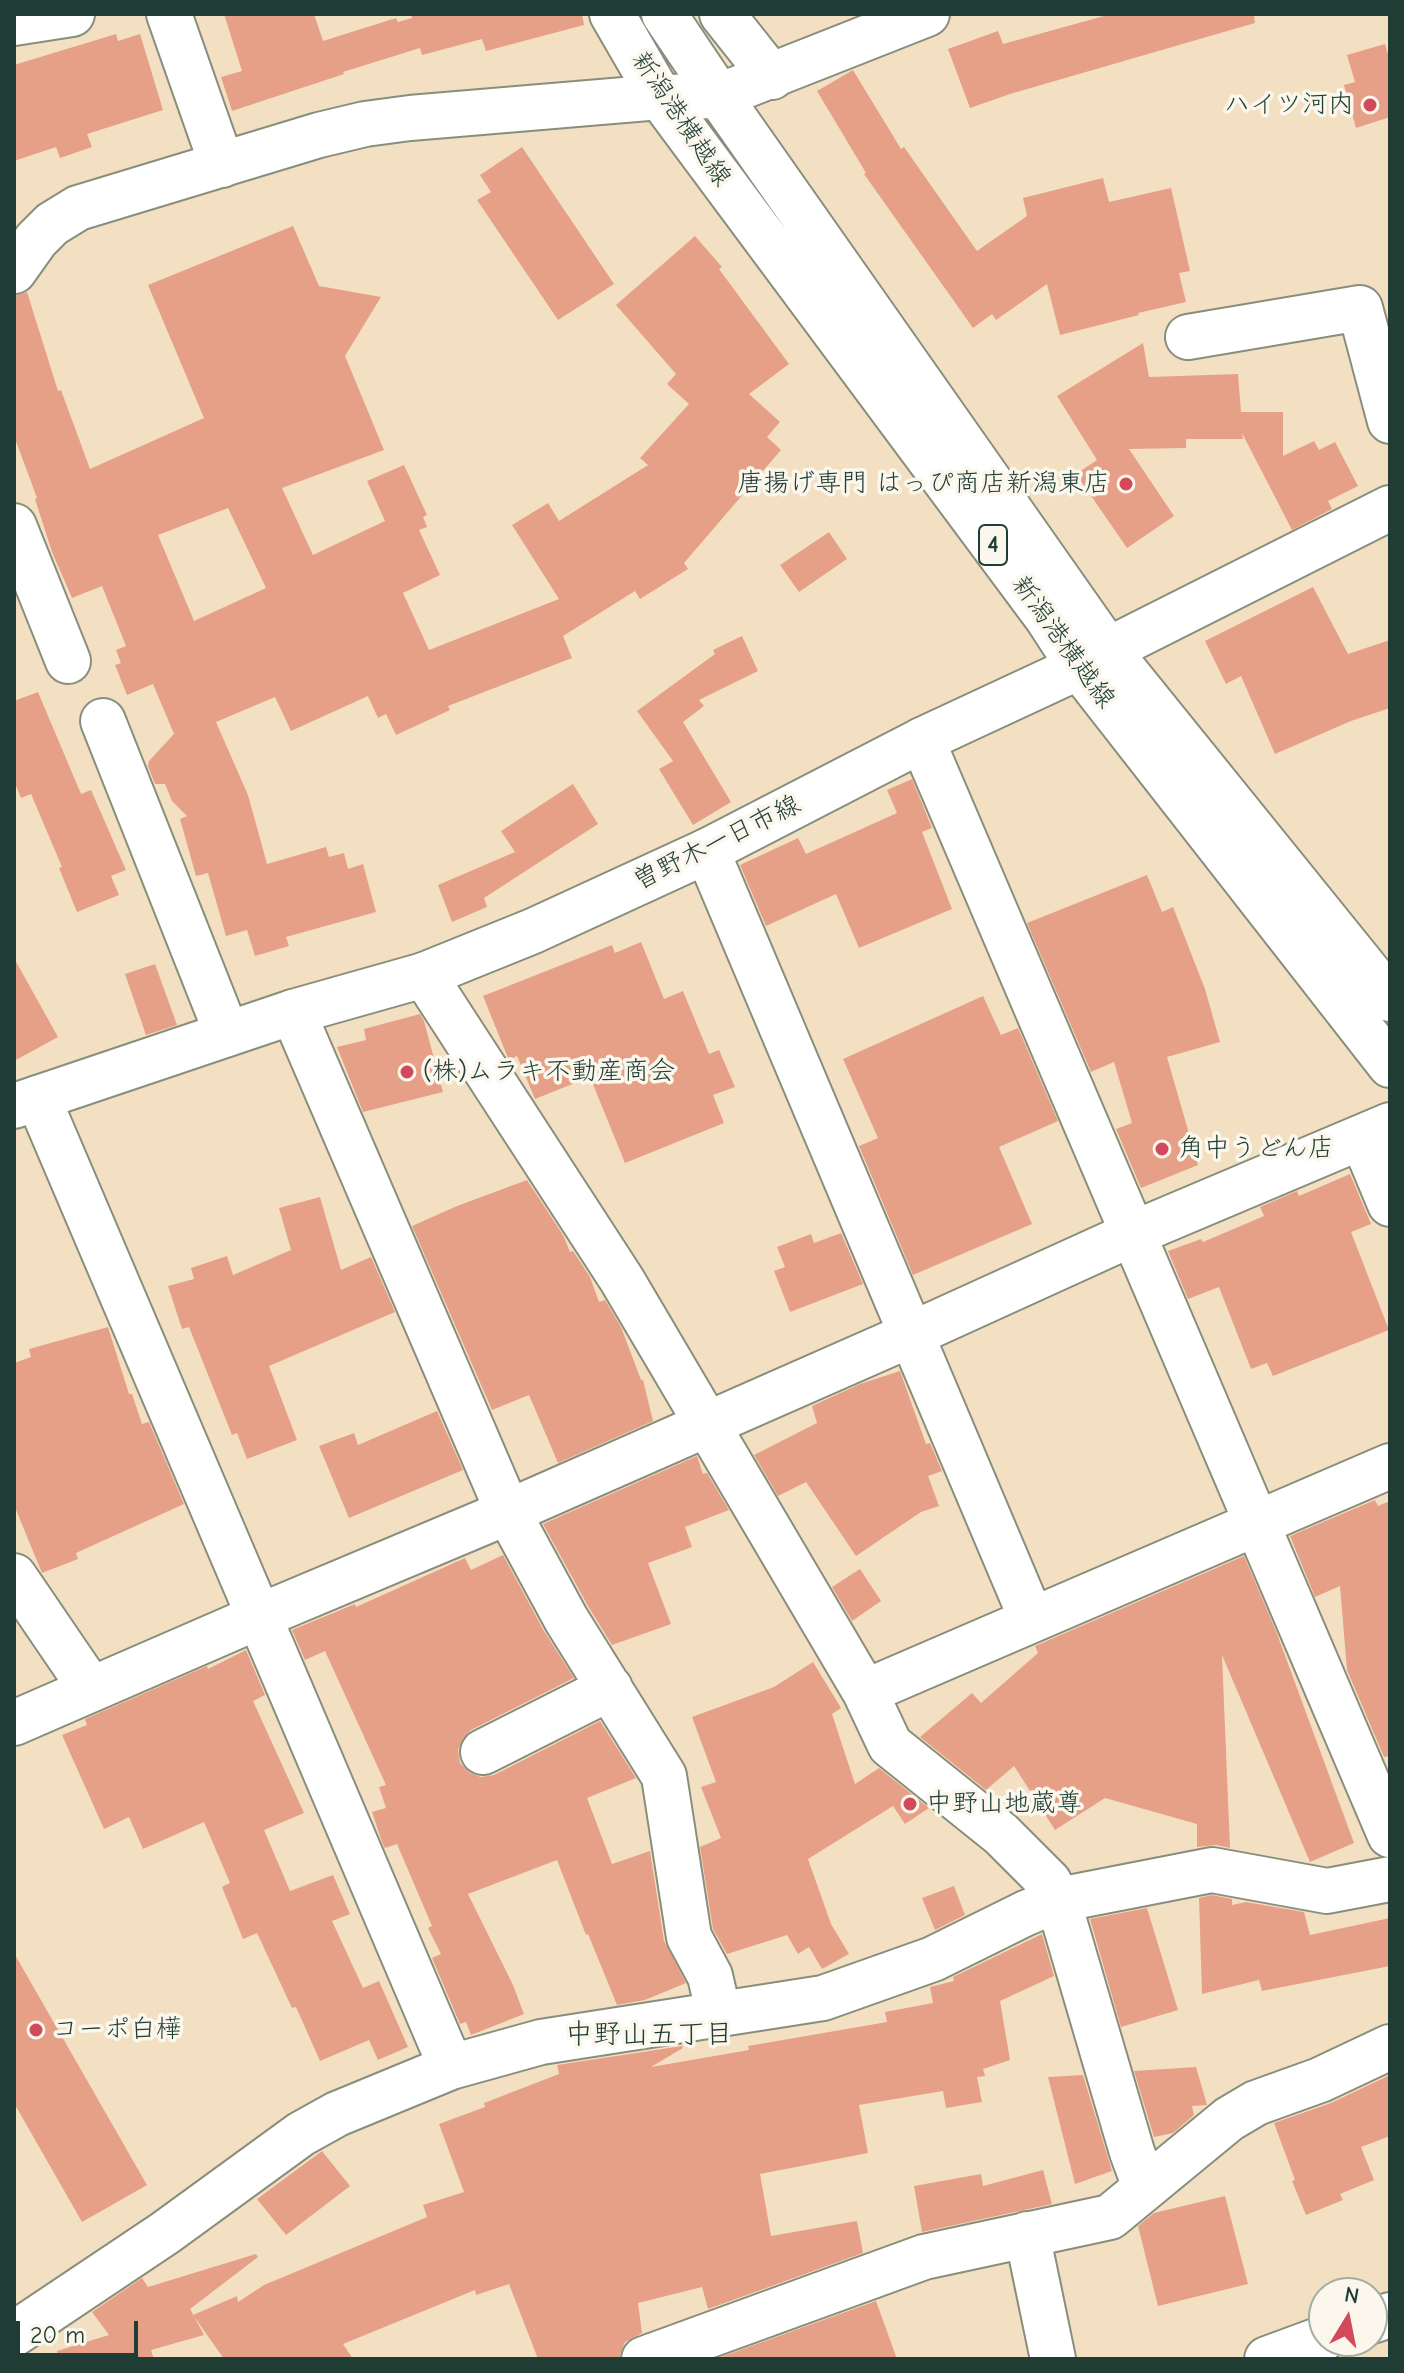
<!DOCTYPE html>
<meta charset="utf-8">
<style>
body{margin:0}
#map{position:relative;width:1404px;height:2373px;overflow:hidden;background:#f3e0c3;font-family:"Comic Neue",sans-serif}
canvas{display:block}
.frame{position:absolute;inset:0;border:16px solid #1f3d34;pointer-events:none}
.north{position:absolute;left:1308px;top:2277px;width:80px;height:80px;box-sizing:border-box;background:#fbf7ec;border:2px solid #a3ada2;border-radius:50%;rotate:10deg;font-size:22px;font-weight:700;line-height:32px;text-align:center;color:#1f3d34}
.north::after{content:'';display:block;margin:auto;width:28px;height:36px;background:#d1495b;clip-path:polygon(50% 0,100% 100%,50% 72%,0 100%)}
.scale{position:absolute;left:16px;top:2321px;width:122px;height:36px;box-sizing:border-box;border:4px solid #1f3d34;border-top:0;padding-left:10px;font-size:24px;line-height:28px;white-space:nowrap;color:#1f3d34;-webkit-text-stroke:6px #fbf7ec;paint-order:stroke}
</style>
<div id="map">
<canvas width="1404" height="2373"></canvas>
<div class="frame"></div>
<div class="north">N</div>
<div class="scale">20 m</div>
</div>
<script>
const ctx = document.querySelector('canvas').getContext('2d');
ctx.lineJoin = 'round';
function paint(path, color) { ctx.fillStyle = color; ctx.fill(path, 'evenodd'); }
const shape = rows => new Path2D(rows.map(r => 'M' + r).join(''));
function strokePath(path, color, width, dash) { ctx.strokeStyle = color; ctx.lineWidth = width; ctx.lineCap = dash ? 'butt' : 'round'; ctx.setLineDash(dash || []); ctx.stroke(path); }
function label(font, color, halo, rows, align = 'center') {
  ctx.font = font + ' "Comic Neue","Klee One",sans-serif'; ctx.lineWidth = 7; ctx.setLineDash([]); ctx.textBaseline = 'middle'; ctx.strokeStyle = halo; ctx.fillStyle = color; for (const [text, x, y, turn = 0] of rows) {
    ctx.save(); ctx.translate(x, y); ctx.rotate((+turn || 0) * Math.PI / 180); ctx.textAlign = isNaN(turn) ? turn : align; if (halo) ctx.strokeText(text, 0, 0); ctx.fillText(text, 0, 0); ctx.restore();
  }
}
paint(shape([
 [224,14,314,14,323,41,396,18,398,22,412,18,411,14,582,14,584,25,486,51,482,39,422,55,420,48,343,72,344,74,232,111,221,77,242,71],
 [1111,14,1254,14,1255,23,1010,94,970,108,948,49,998,31,1003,44],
 [116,34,118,41,140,34,163,110,87,134,92,147,60,158,56,147,14,161,14,65],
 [1385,44,1390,61,1390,117,1356,128,1344,85,1355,82,1347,55],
 [853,70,901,149,904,147,977,251,1027,216,1023,198,1103,178,1109,202,1171,188,1190,271,1179,273,1186,302,1138,313,1139,315,1060,335,1047,284,996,320,992,314,973,328,864,174,866,173,817,91],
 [522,147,614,284,558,320,477,200,491,192,480,175],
 [293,226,319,286,381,297,345,356,384,450,282,488,313,555,385,521,367,481,404,465,427,515,423,517,427,527,419,530,440,575,403,593,429,650,559,599,512,525,548,503,559,521,648,465,640,458,689,404,667,384,676,374,616,305,695,236,722,267,719,269,789,364,749,394,780,422,767,437,781,450,684,563,688,569,640,599,635,591,563,636,572,658,448,706,450,710,396,735,386,714,378,718,368,696,291,731,275,697,216,722,248,795,267,864,326,847,329,857,344,853,348,869,363,864,376,912,286,937,289,946,255,956,247,930,226,936,208,873,196,876,180,819,187,816,172,801,165,784,155,784,148,766,149,761,174,734,153,684,127,695,115,665,121,663,116,650,126,646,102,586,72,598,52,552,35,499,37,498,14,436,14,296,27,292,58,391,61,390,90,469,204,418,148,285],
 [228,508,266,588,194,621,158,535],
 [1143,343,1149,377,1238,374,1241,412,1283,412,1283,456,1314,441,1319,450,1335,442,1358,486,1328,501,1332,509,1292,530,1242,433,1243,439,1186,439,1186,448,1129,449,1174,516,1127,548,1076,474,1097,460,1057,396],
 [829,532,847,559,799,592,780,565],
 [1313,587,1348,654,1390,640,1390,708,1351,721,1275,754,1241,676,1226,684,1205,641],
 [742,636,758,671,699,700,704,706,683,722,731,802,693,825,659,769,673,761,637,711,715,654,713,650],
 [38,692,81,794,91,790,126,870,111,876,119,895,77,912,59,868,62,867,31,794,21,798,14,781,14,701],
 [912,779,932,828,922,832,952,909,859,948,836,894,766,926,740,865,798,838,806,854,897,813,887,790],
 [573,784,598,824,484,898,487,907,452,922,438,885,515,852,501,831],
 [1147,875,1162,912,1173,907,1205,989,1220,1042,1167,1057,1198,1165,1141,1188,1116,1129,1132,1123,1114,1062,1091,1072,1027,923],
 [641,942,664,999,683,991,709,1054,719,1050,735,1087,713,1095,724,1123,625,1163,590,1077,535,1099,517,1056,509,1060,508,1058,483,996,612,945,615,953],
 [14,958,58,1037,14,1061],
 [155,964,177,1025,146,1035,125,974],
 [983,996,1001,1035,1018,1028,1058,1121,999,1147,1032,1224,913,1275,859,1146,878,1138,843,1059],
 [420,1014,424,1021,443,1092,363,1112,337,1047,366,1040,364,1029],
 [1350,1174,1371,1224,1351,1232,1389,1330,1273,1376,1267,1363,1251,1369,1219,1287,1188,1299,1168,1251,1201,1239,1203,1242,1264,1216,1260,1207,1297,1191,1299,1196],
 [527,1180,563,1235,570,1252,573,1251,590,1277,599,1302,605,1300,621,1327,641,1380,643,1380,653,1421,558,1463,529,1395,492,1410,412,1226,457,1206],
 [320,1197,341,1270,371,1257,395,1312,269,1366,297,1440,247,1459,237,1433,232,1435,189,1327,182,1329,168,1286,194,1279,191,1268,227,1256,233,1275,291,1250,279,1208],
 [841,1233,863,1284,790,1312,774,1271,785,1267,777,1247,811,1234,814,1243],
 [108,1327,129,1394,132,1394,142,1424,149,1422,184,1504,76,1553,78,1559,42,1573,14,1505,14,1363,31,1357,29,1349],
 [900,1371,926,1444,930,1443,942,1471,928,1476,939,1506,921,1512,856,1556,806,1482,778,1496,754,1455,817,1423,812,1406,860,1384],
 [437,1411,463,1470,349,1518,319,1446,354,1433,358,1445],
 [697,1456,703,1474,707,1473,729,1510,685,1527,692,1547,648,1563,671,1624,612,1645,588,1606,543,1524],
 [1375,1500,1378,1506,1390,1501,1390,1756,1384,1757,1347,1670,1340,1586,1315,1597,1290,1536],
 [503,1555,544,1631,574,1678,471,1730,463,1738,458,1750,460,1763,470,1773,481,1777,494,1775,600,1721,636,1778,587,1798,612,1864,650,1851,664,1941,686,1983,645,2000,617,2005,588,1934,586,1935,557,1860,468,1894,513,1985,524,2014,471,2035,466,2022,460,2024,432,1958,441,1954,428,1928,432,1926,397,1844,385,1848,382,1842,372,1812,386,1808,379,1787,386,1785,325,1651,305,1660,292,1630,355,1604,356,1607,465,1558,471,1570],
 [1244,1556,1276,1631,1354,1843,1310,1862,1222,1655,1230,1848,1216,1845,1197,1847,1197,1824,1105,1798,1055,1830,1014,1766,986,1790,920,1737,972,1693,981,1703,1038,1653,1035,1646],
 [860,1569,881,1601,852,1621,832,1587],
 [246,1650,265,1695,253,1701,304,1813,264,1830,290,1891,333,1875,350,1914,332,1921,363,1988,379,1981,408,2047,378,2060,369,2040,320,2061,296,2007,292,2008,257,1933,243,1939,222,1887,230,1883,204,1822,143,1849,129,1817,104,1829,62,1735,87,1725,85,1719,207,1666,208,1669],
 [813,1662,841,1708,832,1714,855,1784,879,1768,929,1808,905,1824,893,1806,808,1859,831,1924,849,1954,822,1969,809,1947,798,1954,787,1935,727,1954,713,1929,700,1847,721,1838,701,1787,716,1782,692,1717,774,1687],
 [954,1886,965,1915,935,1930,922,1898],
 [1212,1895,1232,1899,1232,1905,1246,1902,1304,1912,1310,1935,1390,1918,1390,1966,1262,1991,1259,1980,1202,1994,1199,1898],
 [1147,1908,1178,2010,1121,2027,1090,1919],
 [1042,1934,1054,1976,1000,2001,1010,2060,983,2069,985,2076,977,2077,982,2102,946,2108,943,2091,859,2105,868,2153,760,2174,771,2236,857,2221,863,2253,708,2309,702,2287,638,2303,642,2333,625,2342,620,2354,620,2359,538,2359,509,2284,476,2295,475,2290,343,2344,353,2359,224,2359,193,2315,237,2296,238,2302,264,2285,427,2217,423,2205,464,2192,439,2124,485,2107,484,2103,559,2074,557,2065,682,2046,683,2048,651,2067,749,2050,748,2046,887,2022,885,2012,933,2003,930,1987,954,1981,953,1977],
 [14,1953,147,2185,82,2222,14,2103],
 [1196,2067,1207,2105,1192,2106,1194,2115,1173,2133,1154,2137,1134,2071],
 [1083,2075,1112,2171,1075,2184,1048,2077],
 [1390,2075,1390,2136,1361,2147,1374,2180,1340,2194,1343,2200,1306,2215,1292,2181,1295,2180,1274,2123,1331,2103],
 [322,2151,350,2186,286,2235,257,2199],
 [1043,2170,1052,2204,922,2232,914,2186,981,2174,983,2186],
 [1225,2196,1248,2284,1158,2306,1138,2226,1154,2213],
 [256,2254,258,2257,190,2309,204,2335,151,2350,154,2359,58,2359,57,2351,109,2335,92,2312,142,2278,148,2287],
 [876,2301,897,2359,722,2359,721,2357]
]), '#e6a087');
const minor = shape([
 [169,14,222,165],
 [722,14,772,77],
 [14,23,72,14],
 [14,271,36,240,52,224,78,208,319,135,365,124,410,118,660,97,719,96,927,14],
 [1188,337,1360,308,1390,421],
 [14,526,68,661],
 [103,721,227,1034],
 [922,740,1390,1835],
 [707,851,1032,1620],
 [424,975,622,1280,865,1692,890,1745,1001,1834,1049,1882,1058,1900,1132,2152,1145,2187],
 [293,1012,508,1512,566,1619,664,1776,689,1937,710,1976,719,2015],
 [38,1098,451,2067],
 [1362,1137,1390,1204],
 [14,1576,91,1689],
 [865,1692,1390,1466],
 [14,1723,258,1617,508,1512,910,1335,1132,1234,1390,1125],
 [483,1752,610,1688],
 [1027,2234,1053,2359],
 [1372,2321,1390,2315],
 [14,2334,165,2233,301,2134,337,2114,451,2067,541,2042,823,1998,933,1959,1026,1913,1058,1900,1212,1870,1327,1891,1390,1879],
 [644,2359,924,2257,1110,2217,1229,2119,1256,2103,1320,2080,1390,2047],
 [1267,2359,1324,2338]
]);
const major = shape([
 [612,14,660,97,1048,619,1079,667,1390,1065],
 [664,14,719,96,1108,650,1390,999],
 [14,1106,293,1012,424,975,533,931,707,851,922,740,1079,667,1108,650,1390,508]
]);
strokePath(minor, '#898e7c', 48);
strokePath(major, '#898e7c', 48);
strokePath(minor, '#fff', 44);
strokePath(major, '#fff', 44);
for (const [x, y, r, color] of [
 [1370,105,8,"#d1495b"],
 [1126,484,8,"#d1495b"],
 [407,1072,8,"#d1495b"],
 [1162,1149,8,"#d1495b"],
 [910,1804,8,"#d1495b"],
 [36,2030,8,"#d1495b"]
]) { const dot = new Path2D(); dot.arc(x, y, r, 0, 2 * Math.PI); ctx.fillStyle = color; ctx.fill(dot); strokePath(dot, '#fbf7ec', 3); }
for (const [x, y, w] of [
 [993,545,28]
]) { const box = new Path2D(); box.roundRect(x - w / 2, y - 20, w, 40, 6); ctx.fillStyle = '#fbf7ec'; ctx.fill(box); strokePath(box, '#1f3d34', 2); }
label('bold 24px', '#1f3d34', null, [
 ["4",993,545]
]);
label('26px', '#1f3d34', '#fbf7ec', [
 ["ハイツ河内",1354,105,"right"],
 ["唐揚げ専門 はっぴ商店新潟東店",1110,484,"right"],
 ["(株)ムラキ不動産商会",423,1072],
 ["角中うどん店",1178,1149],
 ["中野山地蔵尊",926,1804],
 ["コーポ白樺",52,2030]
], 'left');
label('26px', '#1f3d34', '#fbf7ec', [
 ["新潟港横越線",681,119,56],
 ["新潟港横越線",1063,642,54],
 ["曽野木一日市線",717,843,-26]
]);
label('28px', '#1f3d34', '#fbf7ec', [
 ["中野山五丁目",649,2035]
]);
</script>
